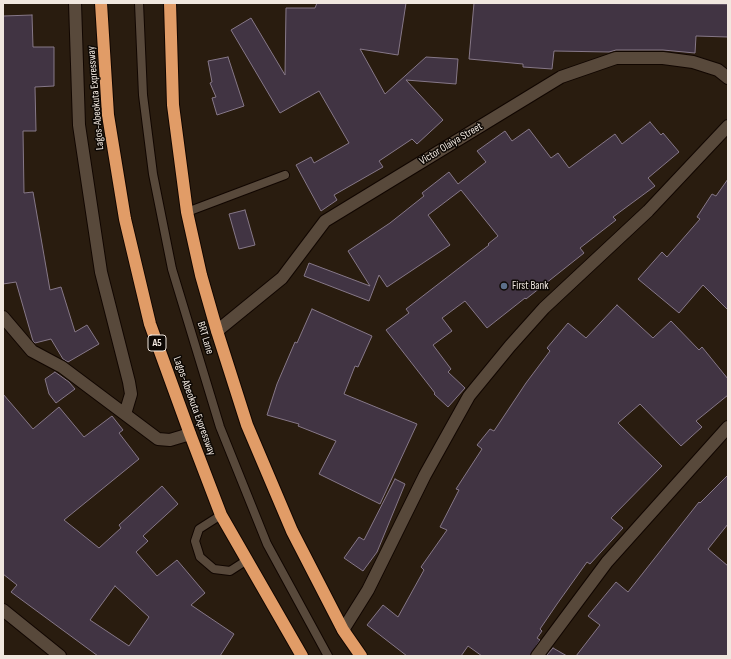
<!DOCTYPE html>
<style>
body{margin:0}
#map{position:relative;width:731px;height:659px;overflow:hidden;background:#291c0f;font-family:"Sofia Sans Condensed",sans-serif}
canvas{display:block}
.frame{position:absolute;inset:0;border:4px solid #f0e7df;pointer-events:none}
</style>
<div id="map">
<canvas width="731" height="659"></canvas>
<div class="frame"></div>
</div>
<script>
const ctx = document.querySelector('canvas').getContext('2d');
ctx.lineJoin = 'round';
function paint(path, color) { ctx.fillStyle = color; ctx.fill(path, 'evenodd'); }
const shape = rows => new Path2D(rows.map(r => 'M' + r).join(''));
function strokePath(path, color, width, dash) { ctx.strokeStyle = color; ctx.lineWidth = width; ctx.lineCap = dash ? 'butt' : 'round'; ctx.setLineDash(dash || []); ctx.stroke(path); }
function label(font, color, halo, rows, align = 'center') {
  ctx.font = font + ' "Sofia Sans Condensed",sans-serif'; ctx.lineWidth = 3; ctx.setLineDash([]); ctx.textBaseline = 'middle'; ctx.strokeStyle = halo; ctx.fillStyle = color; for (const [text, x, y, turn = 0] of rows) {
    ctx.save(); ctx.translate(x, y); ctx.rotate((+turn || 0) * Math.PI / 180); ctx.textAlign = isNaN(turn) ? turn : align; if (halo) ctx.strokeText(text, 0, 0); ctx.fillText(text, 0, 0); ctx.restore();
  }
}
const building = shape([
 [317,3,406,3,398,55,360,49,385,94,426,57,458,59,456,84,406,80,443,120,417,144,412,139,379,161,383,167,334,195,337,200,321,211,296,165,311,157,314,163,349,143,319,91,280,113,231,30,251,18,285,75,286,8,315,8,317,3],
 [474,3,728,4,728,37,696,36,695,53,663,50,616,50,609,52,554,51,552,69,523,67,523,64,469,59,474,3],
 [32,15,33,47,54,47,54,86,35,87,36,131,23,131,24,193,33,192,50,290,61,287,75,332,87,325,99,344,68,362,63,359,51,339,35,343,33,341,16,282,3,284,3,16,32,15],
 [228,57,244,106,217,115,212,98,216,97,210,83,212,82,208,61,228,57],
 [650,122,661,135,663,133,679,152,648,178,655,186,613,217,616,220,580,248,584,253,526,299,525,298,487,328,465,301,442,318,452,331,433,345,451,369,448,372,465,388,448,407,434,394,435,393,386,330,409,313,406,309,489,245,488,244,498,236,461,190,428,215,450,245,387,287,379,275,369,301,304,276,309,263,370,286,348,251,390,223,424,196,422,193,449,172,458,184,486,162,477,151,505,131,512,141,529,129,551,158,558,153,569,168,615,134,622,144,650,122],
 [728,179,728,310,703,285,679,313,638,279,662,252,667,257,700,219,697,217,712,194,716,196,728,179],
 [245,210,255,245,239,249,229,214,245,210],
 [617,305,653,338,671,321,699,350,702,347,728,379,728,395,696,421,702,427,681,446,640,404,618,423,662,466,611,518,623,528,590,564,587,562,557,604,540,629,542,631,537,638,540,640,530,656,482,656,468,646,461,656,407,656,367,625,383,605,398,617,424,570,421,567,447,530,440,527,459,490,456,489,482,449,477,445,490,429,494,431,526,383,550,351,547,348,568,323,586,338,617,305],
 [312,309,372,336,358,367,355,366,344,394,417,424,380,504,319,474,336,441,298,426,299,424,267,415,277,384,295,342,297,343,312,309],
 [55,372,69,382,75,389,56,403,49,394,45,379,55,372],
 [3,394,33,429,59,407,84,437,112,416,123,430,119,433,139,459,64,520,99,548,121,528,119,525,162,486,178,504,143,536,148,541,136,552,157,576,177,560,205,593,191,605,234,634,220,656,98,656,11,592,17,585,3,574,3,394],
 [115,586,149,617,129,646,90,620,115,586],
 [728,475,728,524,708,549,728,566,728,656,576,656,600,625,588,616,616,582,628,592,699,502,700,503,728,475],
 [395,479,405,484,377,552,363,571,344,558,359,537,364,540,395,479],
 [553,648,567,656,546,656,553,648]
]);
paint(building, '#413443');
strokePath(building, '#867888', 1);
const lane = shape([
 [139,3,143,95,153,174,172,269,220,427,267,544,328,656],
 [187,212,285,175],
 [221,515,199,529,195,541,200,557,214,569,230,571,247,560]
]);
const street = shape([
 [75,3,79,125,101,272,129,382,131,394,125,414],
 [3,317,32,351,62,367,158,439,170,440,190,434],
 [217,331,282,278,325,221,561,77,616,58,663,58,693,62,718,70,728,78],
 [3,610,60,656],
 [343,630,368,590,425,475,469,396,510,346,544,308,648,211,728,126],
 [537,656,607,562,728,427]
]);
const highway = shape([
 [101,3,108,115,125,219,150,324,190,434,221,515,302,656],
 [170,3,173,105,187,212,201,275,217,331,247,425,292,531,343,630,361,656]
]);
strokePath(lane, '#110600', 10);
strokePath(street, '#110600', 14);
strokePath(highway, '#110600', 14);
strokePath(lane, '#58493b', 8);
strokePath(street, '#58493b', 12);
strokePath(highway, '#e19c67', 12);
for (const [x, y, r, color] of [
 [504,286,4,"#5c6f8a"]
]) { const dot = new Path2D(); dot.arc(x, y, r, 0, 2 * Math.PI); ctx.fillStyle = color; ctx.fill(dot); strokePath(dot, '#0d0804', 1.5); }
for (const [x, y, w] of [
 [157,343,18]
]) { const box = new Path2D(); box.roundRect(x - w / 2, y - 8, w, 16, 3); ctx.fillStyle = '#0d0804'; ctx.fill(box); strokePath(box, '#f0e7df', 1); }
label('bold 10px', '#f0e7df', null, [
 ["A5",157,343]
]);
label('11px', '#f0e7df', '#0d0804', [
 ["Lagos-Abeokuta Expressway",96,98,-95],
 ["Victor Olaiya Street",451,144,-31],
 ["BRT Lane",205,338,73],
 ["Lagos-Abeokuta Expressway",194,406,70]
]);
label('11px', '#f0e7df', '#0d0804', [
 ["First Bank",512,286]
], 'left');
</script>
